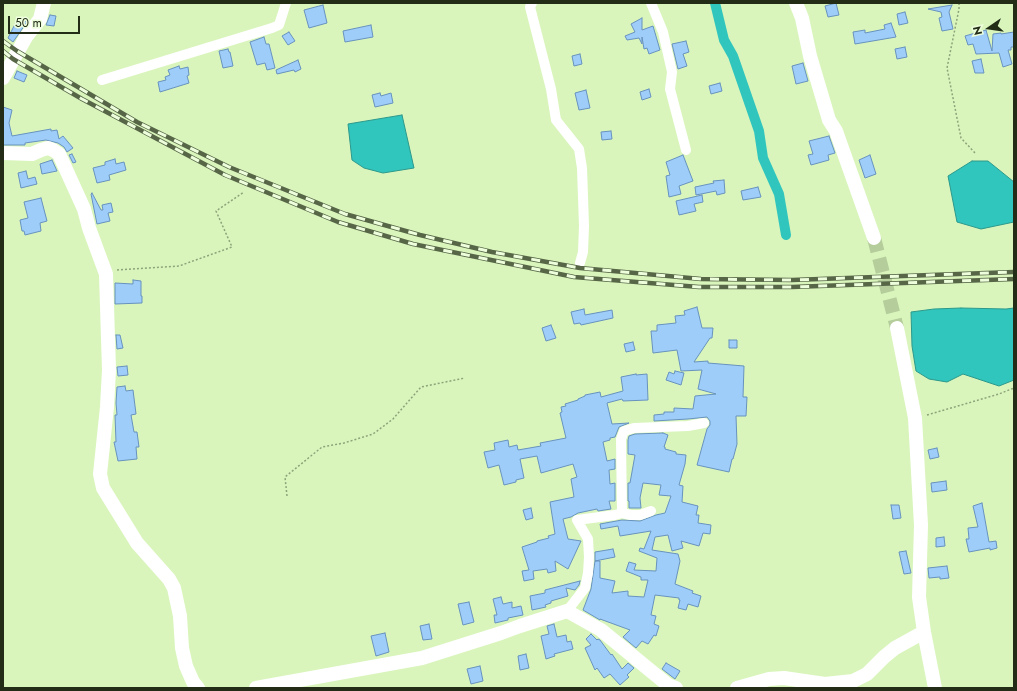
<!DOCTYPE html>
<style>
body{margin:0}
#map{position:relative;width:1017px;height:691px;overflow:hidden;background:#d9f5bc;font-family:Jost,sans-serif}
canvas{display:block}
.frame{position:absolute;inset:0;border:4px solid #222c17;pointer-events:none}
.north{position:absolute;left:969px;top:8px;width:40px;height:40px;-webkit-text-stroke:3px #edfedc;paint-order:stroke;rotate:257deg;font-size:11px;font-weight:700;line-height:16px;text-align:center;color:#222c17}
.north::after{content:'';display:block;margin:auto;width:14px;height:18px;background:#222c17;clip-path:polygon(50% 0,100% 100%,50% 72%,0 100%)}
.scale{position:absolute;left:8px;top:16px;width:72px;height:18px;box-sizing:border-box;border:2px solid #222c17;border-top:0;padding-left:5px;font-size:12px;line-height:14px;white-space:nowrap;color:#222c17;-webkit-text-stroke:3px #edfedc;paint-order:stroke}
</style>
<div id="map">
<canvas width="1017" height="691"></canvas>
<div class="frame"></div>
<div class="north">N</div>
<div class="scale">50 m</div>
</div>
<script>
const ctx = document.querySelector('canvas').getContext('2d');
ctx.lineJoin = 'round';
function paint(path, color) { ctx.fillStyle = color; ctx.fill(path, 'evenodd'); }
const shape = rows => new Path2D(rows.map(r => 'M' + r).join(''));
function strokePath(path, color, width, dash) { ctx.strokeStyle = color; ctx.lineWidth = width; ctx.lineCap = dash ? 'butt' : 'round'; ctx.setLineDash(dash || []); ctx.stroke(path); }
const water = shape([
 [402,115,414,168,383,173,364,168,352,160,348,124,402,115],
 [972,161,988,161,1014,182,1014,222,981,229,957,222,948,176,972,161],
 [961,308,1006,309,1014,308,1014,380,999,386,963,374,947,382,929,379,916,371,912,346,911,312,934,309,961,308]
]);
paint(water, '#31c6bd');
strokePath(water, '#2c988b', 1);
strokePath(shape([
 [715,3,724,40,733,56,759,131,763,158,779,194,786,235]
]), '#31c6bd', 10);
const building = shape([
 [836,3,839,15,828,17,825,6,836,3],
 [323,5,327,23,309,28,304,10,323,5],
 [952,5,949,12,953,29,942,31,939,18,942,17,941,12,928,9,952,5],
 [905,12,908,23,899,25,897,14,905,12],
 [50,15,56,16,54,26,46,25,50,15],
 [18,18,27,22,13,42,8,38,18,18],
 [642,18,642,30,653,26,660,50,649,54,647,48,644,49,642,37,642,44,639,38,627,40,625,36,635,32,631,24,642,18],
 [891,23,896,37,855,44,853,32,865,30,865,33,885,29,884,25,891,23],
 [371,25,373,37,345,42,343,31,371,25],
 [986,30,992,51,993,34,1001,33,1001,34,1014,32,1014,47,1011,47,1011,50,1008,50,1012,64,1003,67,999,53,976,54,973,44,968,45,965,36,986,30],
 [289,32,295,41,288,45,282,36,289,32],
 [264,37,266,44,269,44,275,68,267,70,265,63,257,65,250,42,264,37],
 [686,41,689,52,683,54,687,66,678,69,672,44,686,41],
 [905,47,907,57,897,59,895,49,905,47],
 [228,49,229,52,230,52,233,66,223,68,219,51,228,49],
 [580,54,582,64,574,66,572,56,580,54],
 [981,59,984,73,975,73,972,61,981,59],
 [298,60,301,69,295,72,294,70,277,74,276,70,298,60],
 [803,63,808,81,796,84,792,66,803,63],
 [179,66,180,69,188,67,189,75,187,76,189,83,160,92,158,82,166,80,165,77,170,75,168,70,179,66],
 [17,71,27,75,24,82,14,78,17,71],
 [720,83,722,91,711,94,709,86,720,83],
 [649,89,651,97,642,100,640,92,649,89],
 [586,90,590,108,579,110,575,93,586,90],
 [380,93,381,96,391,93,393,103,375,107,372,95,380,93],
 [3,107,12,110,9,123,12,136,51,129,51,131,57,130,59,139,63,136,73,148,67,152,64,147,58,143,46,140,25,143,25,145,3,145,3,107],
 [611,131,612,139,602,140,601,132,611,131],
 [829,136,835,153,828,155,829,160,811,165,808,155,813,154,809,141,829,136],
 [72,154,76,162,73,163,69,155,72,154],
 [683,155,693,181,679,186,681,194,669,197,666,176,670,175,666,162,683,155],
 [870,155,876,174,865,178,859,160,870,155],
 [115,159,116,164,124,162,126,170,109,175,110,180,97,183,93,168,105,165,105,162,115,159],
 [52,160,57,171,42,174,40,164,52,160],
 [26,171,28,179,35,177,37,184,21,188,18,173,26,171],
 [724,180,725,193,717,195,716,191,696,195,695,187,714,183,713,181,724,180],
 [758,187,761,197,743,200,741,191,758,187],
 [92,193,101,210,103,210,102,205,111,203,113,212,108,213,110,221,97,224,91,194,92,193],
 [702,195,703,202,694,204,696,211,679,215,676,201,702,195],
 [41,198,47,221,40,223,41,231,25,235,24,231,22,231,20,220,28,218,24,202,41,198],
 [133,280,141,281,141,296,142,296,142,303,115,304,115,283,133,284,133,280],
 [697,307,702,328,713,328,712,338,710,338,694,362,708,361,708,363,744,366,743,397,747,397,746,416,736,416,737,444,733,459,732,459,729,472,697,465,707,429,710,425,710,421,707,417,688,419,654,421,654,415,664,414,664,412,674,412,674,408,693,409,695,396,716,394,698,389,702,370,681,371,677,350,653,353,651,331,657,331,657,325,676,323,675,316,685,315,684,311,697,307],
 [584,309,585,315,612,310,613,318,581,325,580,323,574,324,571,312,584,309],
 [551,325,556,338,546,341,542,328,551,325],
 [116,335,120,335,123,348,117,349,116,335],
 [729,340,737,340,737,348,729,348,729,340],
 [633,342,635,350,626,352,624,344,633,342],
 [127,366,128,375,118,376,117,367,127,366],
 [675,371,684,373,681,385,666,380,669,372,674,374,675,371],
 [636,374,636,375,647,374,648,400,623,401,622,399,607,403,612,424,629,423,619,427,615,437,610,438,610,440,603,442,607,461,615,459,615,469,609,470,610,484,615,483,615,501,609,501,611,509,598,511,597,509,578,513,571,517,563,519,568,539,581,541,568,569,555,561,556,571,548,573,547,569,533,571,534,579,524,581,522,571,529,570,522,547,537,542,537,541,549,538,548,536,555,534,550,502,574,497,571,479,577,477,573,464,541,473,537,456,520,459,524,478,516,480,516,482,504,485,499,465,488,468,484,452,495,450,494,443,508,440,509,447,517,445,518,450,541,446,540,443,566,438,560,413,562,412,561,407,566,406,565,404,578,400,578,399,585,396,585,395,600,392,601,397,623,391,621,377,636,374],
 [125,386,126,391,133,390,136,414,131,415,134,432,137,432,139,447,136,447,137,459,118,461,114,442,116,442,115,415,117,415,116,403,117,387,125,386],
 [663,433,668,435,664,447,665,447,665,449,676,452,676,454,686,455,685,464,679,485,683,486,682,502,698,506,696,515,699,515,698,523,711,525,710,534,703,533,699,546,681,541,683,548,672,551,668,535,655,537,652,550,678,554,680,561,675,584,693,591,692,593,701,596,698,607,688,604,686,610,678,608,680,600,679,600,679,598,655,595,651,615,656,616,654,624,659,626,656,636,654,635,648,644,642,641,636,648,623,637,630,630,600,619,600,620,583,610,591,589,595,561,600,561,600,578,615,581,612,593,628,591,628,596,644,597,648,580,641,580,641,577,626,571,629,562,636,564,634,570,656,571,657,558,639,551,640,548,644,549,651,531,620,536,618,526,601,529,600,524,622,520,640,521,656,515,665,513,671,496,659,495,661,485,643,483,640,498,641,508,629,508,629,501,628,501,628,483,630,483,635,455,628,454,628,440,629,436,635,434,663,433],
 [937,448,939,457,930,459,928,450,937,448],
 [946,481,947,490,932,492,931,483,946,481],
 [982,503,989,542,996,541,997,548,990,550,990,548,969,552,966,539,969,539,968,528,978,527,973,506,982,503],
 [891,505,899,505,901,518,893,519,891,505],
 [531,508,533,518,526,520,523,510,531,508],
 [944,537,945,546,936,547,936,538,944,537],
 [613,549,615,557,595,561,595,552,613,549],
 [906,551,911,573,904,574,899,552,906,551],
 [947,566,949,578,940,579,940,577,929,578,928,568,947,566],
 [580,581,579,585,575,590,566,588,568,596,551,601,551,603,545,605,546,607,532,610,530,596,545,593,545,590,580,581],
 [501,597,503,604,512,602,512,608,521,606,523,615,508,618,508,620,495,623,494,615,497,615,493,599,501,597],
 [469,602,474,622,463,625,458,604,469,602],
 [429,624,432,639,423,640,420,626,429,624],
 [554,624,557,637,566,635,567,642,571,641,573,649,554,654,555,656,546,659,541,636,549,634,547,626,554,624],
 [385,633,389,652,376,656,371,636,385,633],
 [591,634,597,640,598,639,600,640,611,655,612,654,622,669,628,663,634,668,627,675,629,677,620,685,610,674,604,678,597,668,595,670,585,648,591,645,586,639,591,634],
 [526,654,529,668,520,670,518,656,526,654],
 [666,663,680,671,675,679,662,669,666,663],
 [480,666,483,681,471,684,467,669,480,666]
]);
paint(building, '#9fcdfa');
strokePath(building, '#6792bd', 1);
strokePath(shape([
 [874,238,897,328]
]), '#b4cd9b', 14, [14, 7]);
strokePath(shape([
 [959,3,959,9,947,68,961,138,976,154],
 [117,270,179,266,232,247,216,211,244,192],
 [927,415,999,394,1014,388],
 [287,496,285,477,322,447,344,443,373,434,393,419,421,387,465,378]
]), '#8ea379', 1.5, [2, 2]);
strokePath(shape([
 [532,3,530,7,551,89,556,120,579,149,582,168,584,226,583,252,580,263],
 [651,3,663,32,672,72,670,89,686,150],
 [102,80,272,28,279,25,286,3],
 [622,513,621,439,624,431,634,428,688,426,704,423],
 [567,611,585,588,588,573,589,557,588,539,577,520,615,515,622,513,631,515,640,515,651,511]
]), '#fff', 10);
strokePath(shape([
 [796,3,802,18,810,56,829,120,836,131,874,238],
 [3,78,26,37,40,19,44,3],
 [3,153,32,154,41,150,48,148,53,150,59,154,84,209,89,228,106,274,109,370,107,407,100,474,103,488,137,543,169,579,174,588,180,616,182,648,186,666,193,682,198,688],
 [897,328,915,418,921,525,919,597,924,632,935,688],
 [256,688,422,658,501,633,520,626,567,611,601,630,668,685,676,688],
 [737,688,769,679,784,678,825,684,853,681,867,674,884,657,895,648,924,632]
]), '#fff', 14);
const rail = shape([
 [3,41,17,51,137,122,229,167,345,214,420,235,492,252,580,268,701,279,792,280,1014,272],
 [3,51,13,59,82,99,225,175,338,222,413,244,574,277,699,287,792,287,1014,279]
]);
strokePath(rail, '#576647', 4.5);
strokePath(rail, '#edfedc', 3, [9]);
</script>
